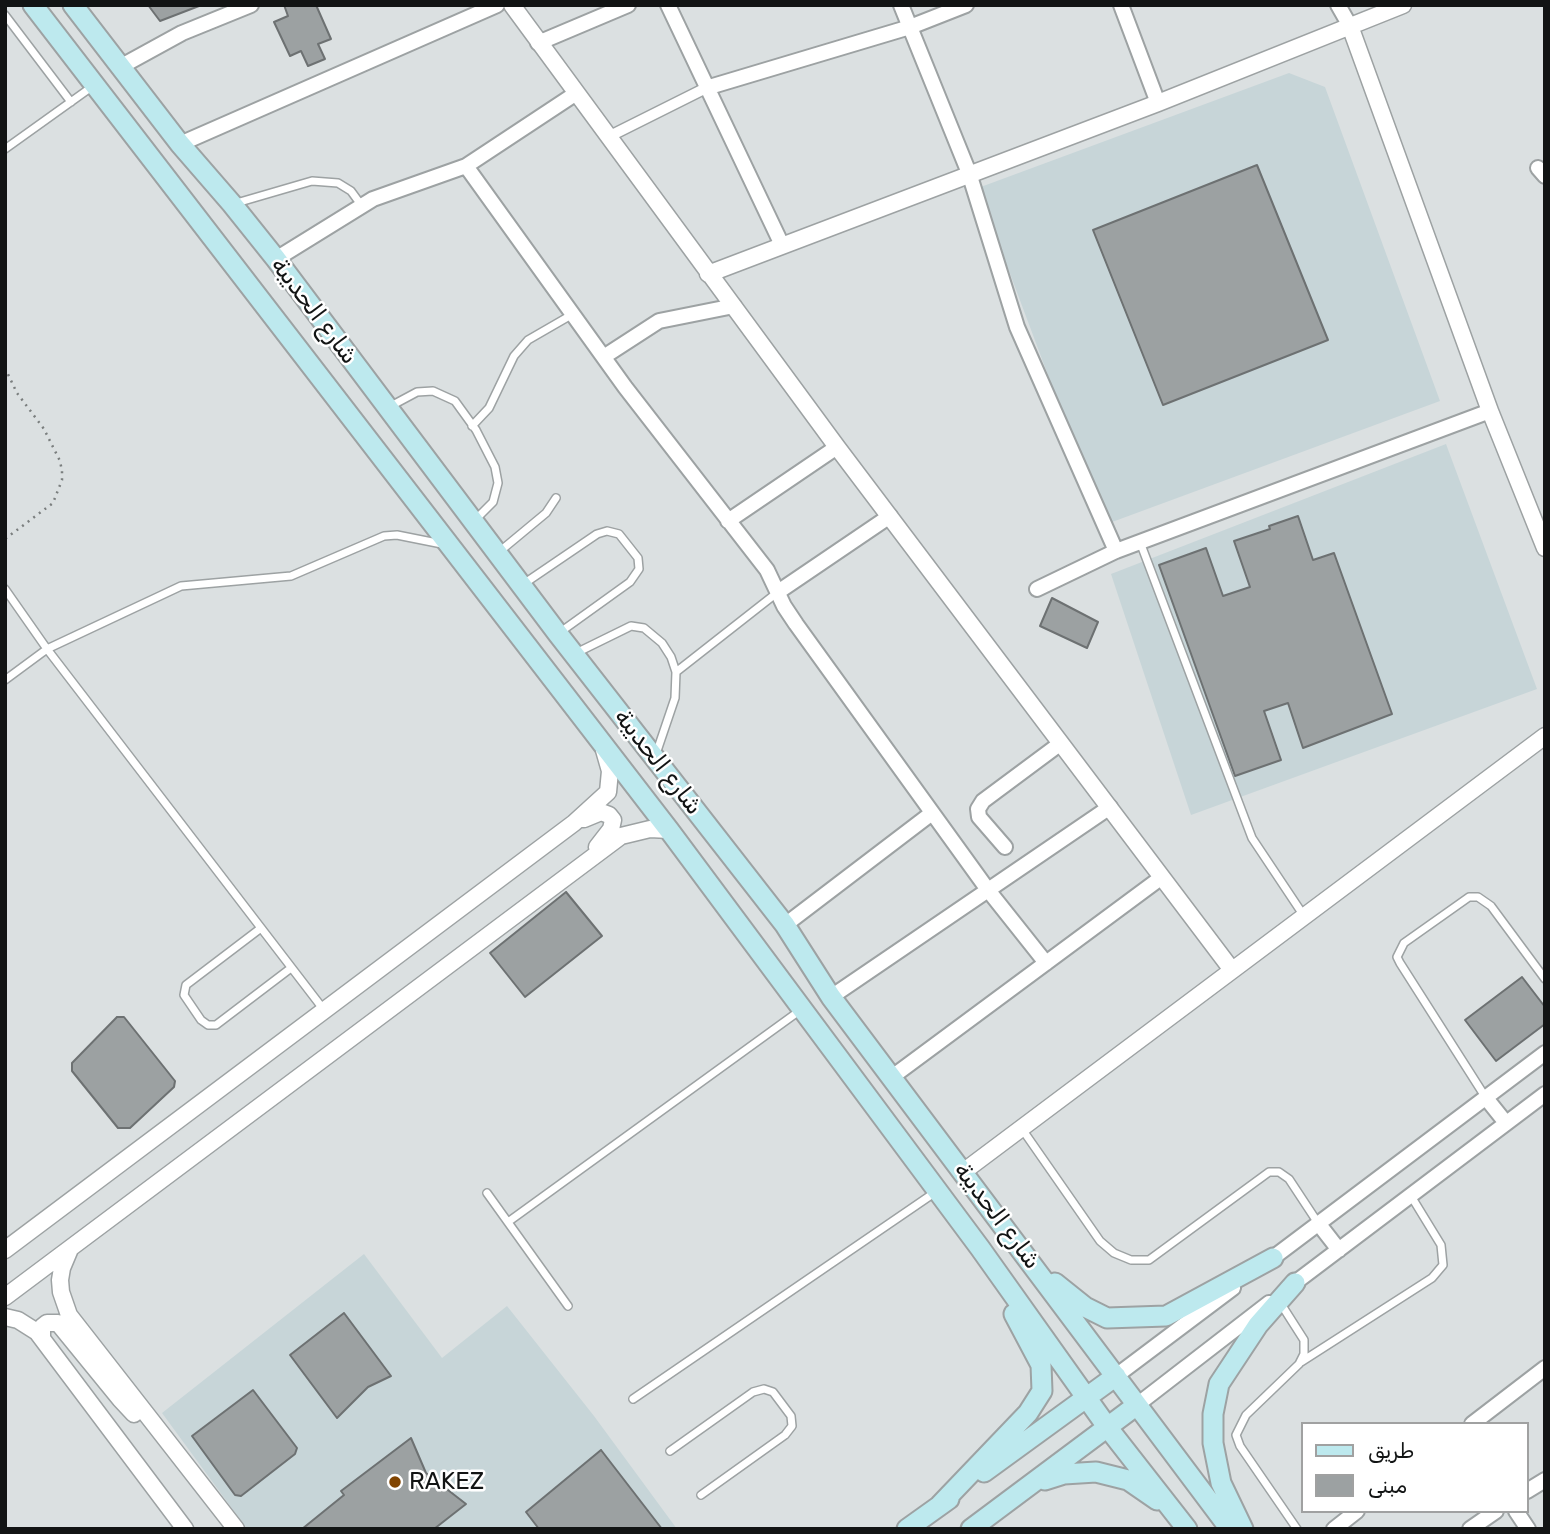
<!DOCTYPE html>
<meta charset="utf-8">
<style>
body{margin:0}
#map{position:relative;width:1550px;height:1534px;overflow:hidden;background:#dbe0e1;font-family:Rubik,"Noto Sans Arabic",sans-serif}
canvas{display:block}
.frame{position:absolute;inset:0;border:7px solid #121414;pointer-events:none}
.legend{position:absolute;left:1301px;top:1422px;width:228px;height:91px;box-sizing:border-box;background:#fff;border:2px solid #a0a1a1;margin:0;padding:9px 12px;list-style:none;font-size:21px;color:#121414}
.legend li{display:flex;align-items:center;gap:14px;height:35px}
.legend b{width:35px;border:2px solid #a0a1a1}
</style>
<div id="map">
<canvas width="1550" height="1534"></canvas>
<div class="frame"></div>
<ul class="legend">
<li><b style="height:9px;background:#bde9ee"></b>طريق</li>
<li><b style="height:19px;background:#9ca1a2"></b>مبنى</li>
</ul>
</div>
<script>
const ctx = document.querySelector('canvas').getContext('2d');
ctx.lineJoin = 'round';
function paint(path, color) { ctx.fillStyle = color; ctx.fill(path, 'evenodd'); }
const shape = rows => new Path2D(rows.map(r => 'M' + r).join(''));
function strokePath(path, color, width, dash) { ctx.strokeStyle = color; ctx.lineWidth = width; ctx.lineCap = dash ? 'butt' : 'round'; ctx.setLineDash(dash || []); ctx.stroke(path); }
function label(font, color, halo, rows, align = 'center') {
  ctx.font = font + ' Rubik,"Noto Sans Arabic",sans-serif'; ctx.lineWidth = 5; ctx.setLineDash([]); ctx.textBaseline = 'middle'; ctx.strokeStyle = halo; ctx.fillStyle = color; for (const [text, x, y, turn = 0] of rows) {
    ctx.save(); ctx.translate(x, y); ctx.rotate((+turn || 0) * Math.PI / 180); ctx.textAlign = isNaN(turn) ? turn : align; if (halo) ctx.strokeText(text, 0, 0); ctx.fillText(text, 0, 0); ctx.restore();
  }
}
paint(shape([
 [1289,73,1325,87,1440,401,1104,525,978,188],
 [1446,444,1537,689,1191,815,1111,574],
 [364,1254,442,1358,507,1306,594,1416,677,1529,247,1529,162,1413]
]), '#c7d5d8');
const building = shape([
 [148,5,198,5,199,6,160,21,148,5],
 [284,5,316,5,331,39,318,44,325,59,308,66,301,51,290,56,274,22,288,16,284,5],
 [1257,165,1328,340,1163,405,1093,230,1257,165],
 [1298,516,1313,560,1334,553,1392,714,1303,748,1288,703,1264,711,1281,760,1235,776,1159,565,1206,548,1223,596,1250,587,1234,541,1270,529,1269,526,1298,516],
 [1052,598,1098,622,1087,648,1040,626,1052,598],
 [566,892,602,936,525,997,490,953,566,892],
 [1522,977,1545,1007,1545,1024,1496,1061,1465,1020,1522,977],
 [117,1017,124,1017,175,1081,174,1087,130,1128,118,1128,72,1071,72,1063,117,1017],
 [344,1313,391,1376,368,1387,337,1418,290,1355,344,1313],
 [253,1390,297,1448,295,1454,241,1496,235,1495,192,1436,253,1390],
 [411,1438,426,1473,466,1504,434,1529,302,1529,344,1495,341,1491,411,1438],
 [601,1450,662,1529,539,1529,526,1512,601,1450]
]);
paint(building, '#9ca1a2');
strokePath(building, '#6d7172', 2);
const service = shape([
 [5,15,71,102],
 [5,149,93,86],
 [233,204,312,181,338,183,351,191,362,206],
 [389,407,417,392,433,391,455,401,476,430,495,467,498,483,493,502,474,521],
 [472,426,489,408,514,356,528,340,573,314],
 [1140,542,1252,838,1304,916],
 [499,552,546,513,556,498],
 [522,585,597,534,607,531,619,534,638,558,639,569,630,582,559,633],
 [5,589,47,649,324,1010],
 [576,653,631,626,644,628,662,643,671,657,676,672,675,698,656,754],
 [676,672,778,592],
 [5,680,47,649,181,586,291,576,384,536,397,535,442,544],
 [261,928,186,985,184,995,201,1020,208,1025,216,1025,291,968],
 [1486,1098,1400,963,1397,957,1404,943,1469,897,1478,897,1491,906,1545,979],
 [1022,1129,1100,1241,1114,1253,1131,1260,1149,1260,1269,1172,1279,1172,1289,1179,1318,1223],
 [487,1193,568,1306],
 [508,1222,802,1009],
 [1281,1304,1304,1340,1304,1354,1299,1364,1246,1415,1236,1435,1240,1446,1297,1529],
 [1301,1362,1432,1278,1443,1265,1441,1245,1411,1196],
 [633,1399,937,1191],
 [670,1451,753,1392,764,1389,773,1392,791,1416,792,1426,785,1435,701,1495]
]);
const pedestrian = shape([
 [608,137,706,88]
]);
const minor = shape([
 [668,5,782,245],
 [901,5,969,173,1017,327,1116,551],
 [1121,5,1158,103],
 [1338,5,1350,26],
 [538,43,628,5],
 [120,67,182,33,251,5],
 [706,88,910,27,966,5],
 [180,144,497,5],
 [466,166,625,387,767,570,784,606,796,624,988,890,1046,963],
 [1538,168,1545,176],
 [276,259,373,199,466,166,575,94],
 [605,356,659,321,734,306],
 [728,521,837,447],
 [1037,589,1116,551,1490,411],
 [778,592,890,516],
 [1005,847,979,817,978,809,983,801,1061,743],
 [785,925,932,813],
 [831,997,1110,807],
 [892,1077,1162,877],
 [1486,1098,1506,1123],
 [1318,1223,1339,1250],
 [1266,1263,1545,1053],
 [1288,1288,1545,1094],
 [1116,1376,1233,1288],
 [1137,1405,1269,1303],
 [1472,1424,1545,1368],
 [1527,1491,1545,1480],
 [1516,1511,1528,1529],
 [1334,1529,1357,1511],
 [1470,1529,1496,1511]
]);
const tertiary = shape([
 [512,5,837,447,1232,970],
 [1350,26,1490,411,1545,548],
 [708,274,1158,103,1403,5],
 [584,819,601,812,609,815,613,820,611,829,597,847],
 [963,1172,1545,736],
 [70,1249,62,1268,60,1280,61,1292,69,1315,236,1529],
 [5,1250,574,823,608,792,610,771,604,750],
 [5,1297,621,836,650,829,669,830],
 [5,1317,18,1320,37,1332,185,1529],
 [42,1338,42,1327,47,1323,58,1323,120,1399,134,1414]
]);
const secondary = shape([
 [33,5,669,830,980,1248,1108,1428,1187,1529],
 [73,5,180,144,232,204,276,259,558,634,785,925,831,997,1230,1529],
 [1055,1283,1085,1307,1107,1318,1166,1316,1273,1258],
 [984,1472,1116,1376],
 [1045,1480,1064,1474,1096,1472,1128,1480,1157,1500],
 [940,1505,1028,1413,1042,1391,1041,1365,1014,1314],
 [907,1529,949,1499],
 [971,1529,1137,1405],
 [1243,1529,1221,1483,1213,1443,1213,1414,1219,1384,1258,1325,1295,1283]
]);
strokePath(service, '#9da2a3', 10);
strokePath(pedestrian, '#9da2a3', 13);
strokePath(minor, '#9da2a3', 18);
strokePath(tertiary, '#9da2a3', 19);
strokePath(secondary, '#9da2a3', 23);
strokePath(shape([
 [5,368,17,393,44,429,60,461,62,471,62,480,53,503,5,539]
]), '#7a7e7e', 2.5, [2, 5]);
strokePath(service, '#fff', 7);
strokePath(pedestrian, '#fff', 10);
strokePath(minor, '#fff', 14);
strokePath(tertiary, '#fff', 16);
strokePath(secondary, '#bde9ee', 19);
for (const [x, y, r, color] of [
 [395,1482,7,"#804400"]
]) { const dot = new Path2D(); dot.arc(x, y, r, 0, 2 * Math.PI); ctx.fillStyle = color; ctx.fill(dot); strokePath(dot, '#fff', 2.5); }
label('24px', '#121414', '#fff', [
 ["شارع الحديبة",314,311,53],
 ["شارع الحديبة",658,762,52],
 ["شارع الحديبة",997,1216,53]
]);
label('24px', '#121414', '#fff', [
 ["RAKEZ",409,1482]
], 'left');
</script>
